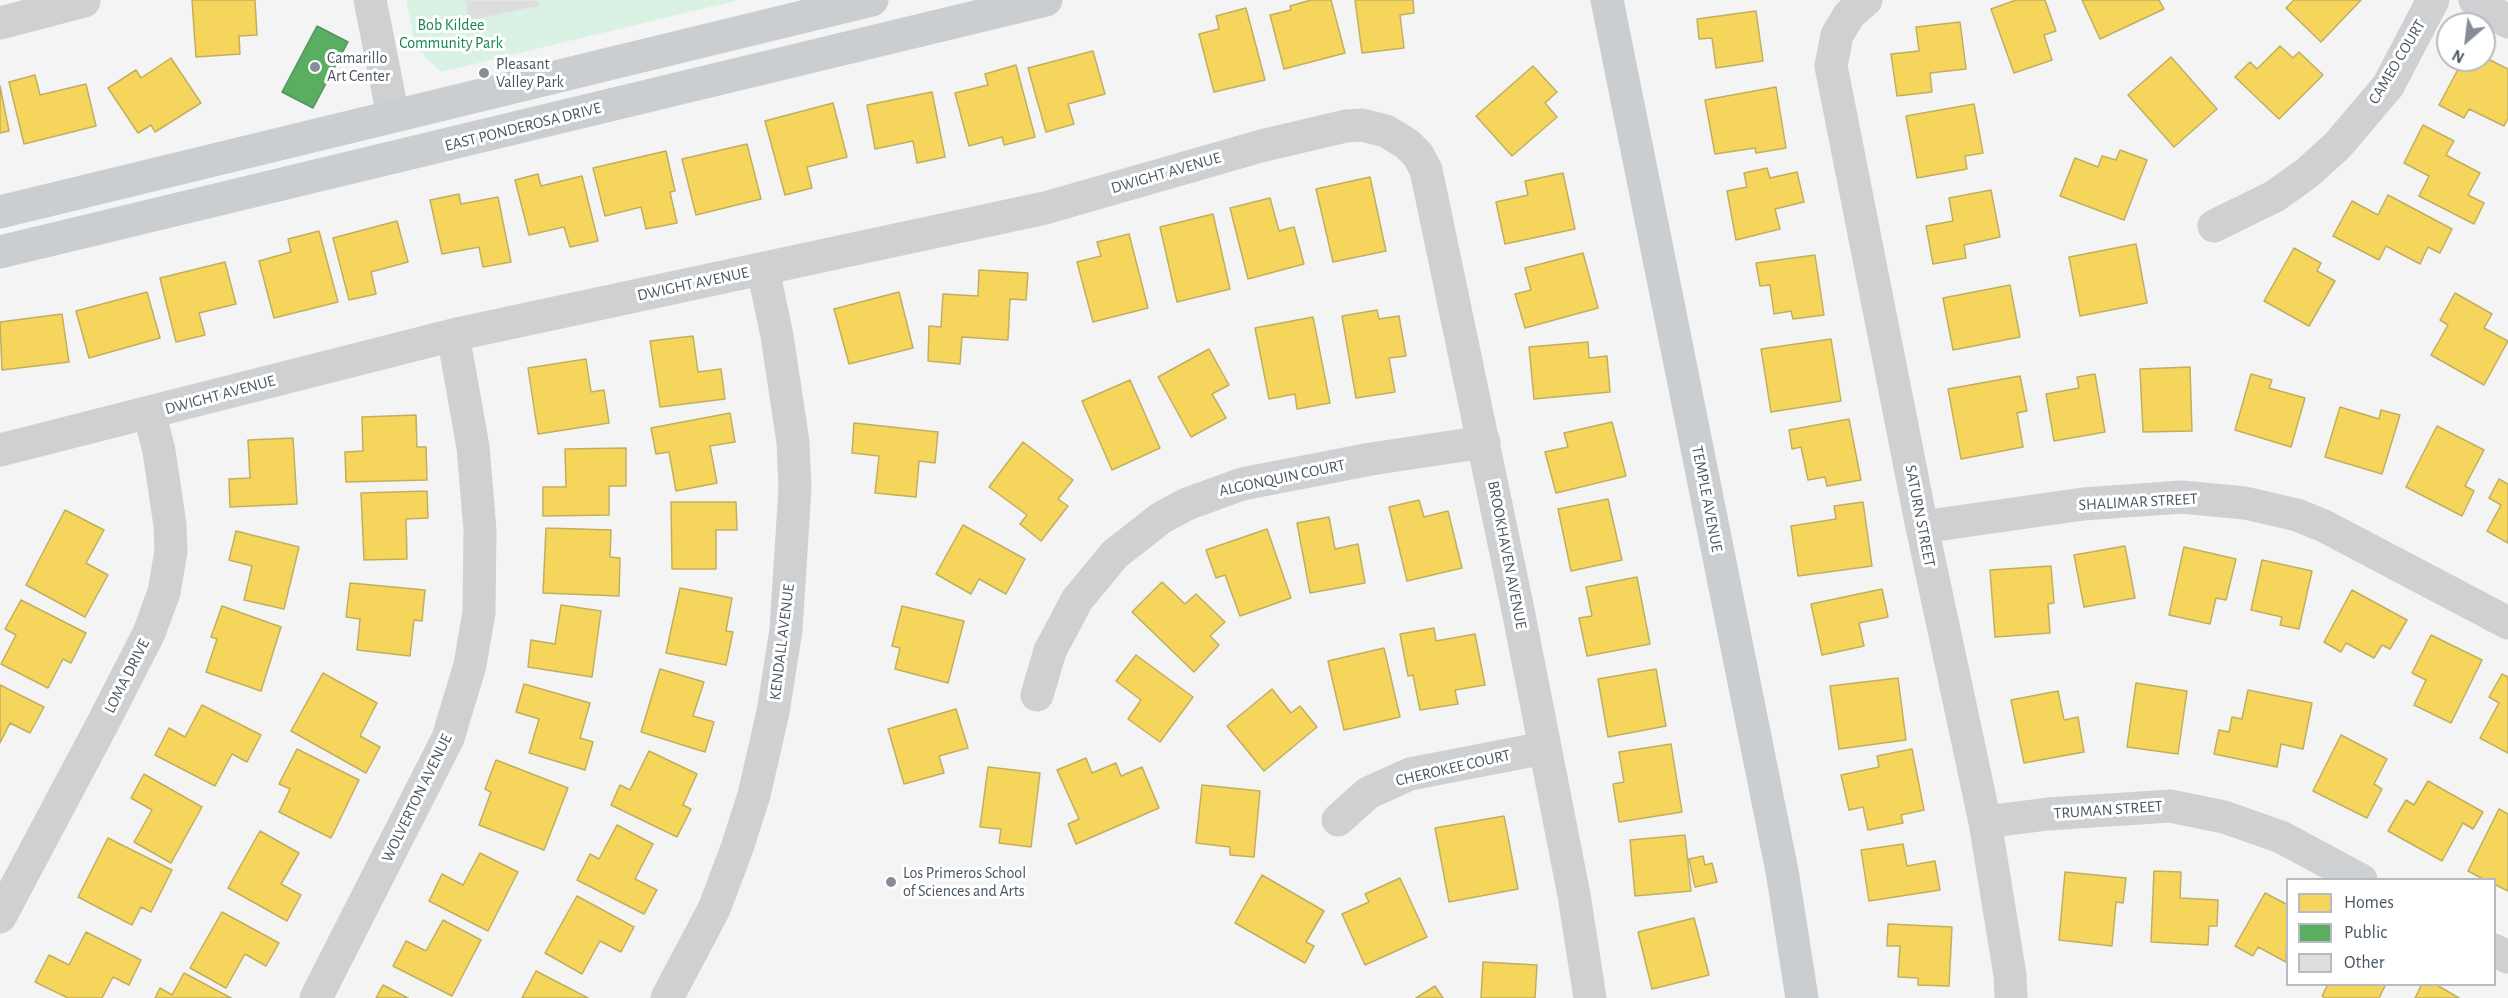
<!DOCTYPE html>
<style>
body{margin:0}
#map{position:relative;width:2508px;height:998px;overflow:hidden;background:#f4f4f4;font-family:"Alegreya Sans",sans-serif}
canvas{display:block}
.legend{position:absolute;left:2286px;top:878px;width:210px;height:108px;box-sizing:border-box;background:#fff;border:2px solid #b7bbc0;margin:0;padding:8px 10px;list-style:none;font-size:18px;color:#4a5661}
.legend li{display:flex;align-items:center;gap:12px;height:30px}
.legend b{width:30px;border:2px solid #b7bbc0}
.north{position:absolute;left:2436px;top:12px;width:60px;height:60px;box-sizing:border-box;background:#fff;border:2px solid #b7bbc0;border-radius:50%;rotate:208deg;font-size:16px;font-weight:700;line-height:24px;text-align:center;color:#4a5661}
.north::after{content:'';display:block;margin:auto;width:21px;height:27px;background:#868d94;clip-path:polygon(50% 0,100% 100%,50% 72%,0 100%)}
</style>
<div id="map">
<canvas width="2508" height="998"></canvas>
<ul class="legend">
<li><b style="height:16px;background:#f6d55c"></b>Homes</li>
<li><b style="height:16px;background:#5aae61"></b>Public</li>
<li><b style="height:16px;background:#ddddde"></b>Other</li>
</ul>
<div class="north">N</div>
</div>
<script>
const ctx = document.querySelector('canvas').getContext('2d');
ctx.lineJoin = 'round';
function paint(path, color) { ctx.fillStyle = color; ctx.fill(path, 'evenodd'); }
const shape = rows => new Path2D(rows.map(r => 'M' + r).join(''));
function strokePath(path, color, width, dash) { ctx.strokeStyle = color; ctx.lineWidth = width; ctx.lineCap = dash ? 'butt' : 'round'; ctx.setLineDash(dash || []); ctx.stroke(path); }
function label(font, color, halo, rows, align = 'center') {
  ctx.font = font + ' "Alegreya Sans",sans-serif'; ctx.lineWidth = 6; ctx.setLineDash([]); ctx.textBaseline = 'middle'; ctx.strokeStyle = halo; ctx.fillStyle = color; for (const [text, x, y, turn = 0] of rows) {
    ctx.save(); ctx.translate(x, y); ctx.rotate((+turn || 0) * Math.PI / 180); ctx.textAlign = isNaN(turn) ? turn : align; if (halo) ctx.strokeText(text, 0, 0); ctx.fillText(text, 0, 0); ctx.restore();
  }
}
paint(shape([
 [406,0,739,0,441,72,416,48]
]), '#d9f2e3');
const homes = shape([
 [192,0,255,0,257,35,239,36,240,54,196,57,192,0],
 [1311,0,1331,0,1345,53,1284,69,1270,15,1291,10,1290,6,1311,0],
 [1355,0,1413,0,1414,13,1400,15,1404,48,1362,53,1355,0],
 [2016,0,2045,0,2056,31,2044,35,2052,60,2014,73,1991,9,2016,0],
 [2082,0,2159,0,2164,9,2100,39,2082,0],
 [2294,0,2361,0,2321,42,2286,8,2294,0],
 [1246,8,1265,80,1214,92,1199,34,1219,29,1216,16,1246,8],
 [1756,11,1763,61,1716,68,1712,38,1699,39,1697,19,1756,11],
 [1960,22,1966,69,1930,73,1932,92,1897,96,1891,54,1919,51,1916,27,1960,22],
 [2280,46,2293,58,2299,52,2323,75,2279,119,2235,77,2250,62,2257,69,2280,46],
 [1093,51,1105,94,1068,104,1074,124,1046,132,1028,68,1093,51],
 [2171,57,2217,109,2174,147,2128,95,2171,57],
 [2484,57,2508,69,2508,118,2504,126,2469,109,2464,118,2439,105,2463,60,2484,60,2484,57],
 [171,58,201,103,155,132,151,125,138,133,108,88,136,70,141,78,171,58],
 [1016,65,1035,137,1004,145,1002,137,969,146,955,93,988,85,985,74,1016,65],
 [1533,66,1557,92,1545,103,1557,117,1512,156,1476,116,1533,66],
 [35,75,40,95,86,84,96,126,24,144,9,82,35,75],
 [0,86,9,131,0,133,0,86],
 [1776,87,1786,148,1756,153,1755,148,1715,154,1705,100,1776,87],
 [932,92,945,157,917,163,913,141,875,149,867,105,932,92],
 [833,103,847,157,807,167,812,188,785,195,765,121,833,103],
 [1974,104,1983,153,1965,156,1967,169,1917,178,1906,116,1974,104],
 [2423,125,2454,141,2446,155,2480,173,2468,195,2484,203,2474,224,2419,196,2429,176,2404,163,2423,125],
 [747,144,761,199,696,215,682,159,747,144],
 [2120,150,2147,160,2124,220,2060,196,2075,158,2098,167,2102,156,2116,160,2120,150],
 [666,151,675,191,670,192,677,223,646,229,641,207,605,216,593,168,666,151],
 [1767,168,1770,178,1797,172,1804,202,1775,209,1780,229,1736,240,1727,191,1747,187,1744,173,1767,168],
 [1563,173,1575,229,1505,244,1496,202,1528,195,1525,181,1563,173],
 [538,174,541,186,582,176,598,241,570,247,564,227,529,235,515,180,538,174],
 [1370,177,1386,251,1333,262,1316,189,1370,177],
 [1991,190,2000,237,1964,245,1966,258,1933,264,1926,226,1953,221,1949,198,1991,190],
 [459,194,461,204,498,197,511,262,483,267,479,247,442,254,430,200,459,194],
 [2388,195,2452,229,2440,253,2428,247,2420,264,2386,246,2379,260,2333,236,2352,201,2378,215,2388,195],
 [1270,198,1279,231,1294,227,1304,264,1248,279,1230,208,1270,198],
 [1213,214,1230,289,1177,302,1160,227,1213,214],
 [397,221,408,262,371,272,376,294,349,300,333,238,397,221],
 [319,231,338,302,274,318,259,261,291,252,288,239,319,231],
 [1129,234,1148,308,1093,322,1077,262,1101,256,1097,242,1129,234],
 [2136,244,2147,303,2080,316,2069,257,2136,244],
 [2294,248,2321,263,2317,271,2335,281,2309,326,2264,301,2294,248],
 [1583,253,1598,308,1525,328,1515,294,1531,290,1525,268,1583,253],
 [1815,255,1824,315,1793,319,1791,311,1774,314,1770,285,1760,286,1756,263,1815,255],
 [225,262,236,304,199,313,205,335,176,342,160,278,225,262],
 [979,270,1028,273,1026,300,1010,299,1008,340,962,337,960,364,928,361,929,326,941,327,943,294,978,296,979,270],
 [2010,285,2020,337,1953,350,1943,298,2010,285],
 [147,292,160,338,89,358,76,311,147,292],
 [899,292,913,348,849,364,834,309,899,292],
 [2455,293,2492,314,2484,328,2508,341,2484,385,2431,355,2448,325,2440,320,2455,293],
 [1377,310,1379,319,1399,316,1406,356,1389,358,1395,392,1356,398,1342,316,1377,310],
 [62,314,69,362,2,370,0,322,62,314],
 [1313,317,1330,403,1297,409,1295,394,1269,399,1255,328,1313,317],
 [693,336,698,372,721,369,725,399,660,407,650,341,693,336],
 [1831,339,1841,401,1771,412,1761,349,1831,339],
 [1588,342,1589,358,1607,356,1610,392,1534,399,1529,347,1588,342],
 [1209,349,1229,385,1212,394,1226,418,1191,437,1158,377,1209,349],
 [586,359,591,392,604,390,609,423,538,434,528,368,586,359],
 [2190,367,2192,431,2143,432,2140,369,2190,367],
 [2095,374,2105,432,2054,441,2046,394,2079,388,2077,377,2095,374],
 [2251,374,2272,380,2269,388,2305,398,2291,447,2235,430,2251,374],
 [2020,376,2027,411,2017,413,2023,447,1961,459,1948,389,2020,376],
 [1130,380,1160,448,1112,470,1082,401,1130,380],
 [2340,407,2379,419,2381,410,2400,415,2382,474,2325,457,2340,407],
 [730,413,735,442,710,446,717,483,676,491,669,452,656,454,651,428,730,413],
 [416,415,417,447,426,447,427,480,346,482,345,452,363,451,362,417,416,415],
 [1849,419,1861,480,1827,486,1825,477,1808,480,1801,447,1792,449,1789,430,1849,419],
 [1612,422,1626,476,1556,493,1545,452,1568,447,1564,433,1612,422],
 [854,423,938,432,935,463,919,461,916,497,875,493,879,456,852,453,854,423],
 [2437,426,2484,450,2465,486,2474,491,2462,516,2406,487,2437,426],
 [293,438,297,504,230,507,229,479,250,478,248,440,293,438],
 [1023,442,1073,480,1058,499,1068,506,1041,541,1020,524,1027,515,989,487,1023,442],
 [626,448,626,486,609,486,609,515,543,516,543,487,566,487,565,449,626,448],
 [2499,479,2508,484,2508,543,2487,531,2501,505,2489,498,2499,479],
 [427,491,428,518,406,519,407,559,364,560,361,493,427,491],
 [1608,499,1622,560,1571,571,1558,509,1608,499],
 [1419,500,1424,517,1448,511,1462,568,1407,581,1389,507,1419,500],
 [671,502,736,502,737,530,716,530,716,569,672,569,671,502],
 [1863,502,1872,566,1798,576,1791,526,1836,519,1834,506,1863,502],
 [65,510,104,530,86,563,108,575,85,617,26,585,65,510],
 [1329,517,1335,549,1358,544,1365,583,1310,593,1297,523,1329,517],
 [963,525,1025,559,1006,594,979,579,971,594,936,574,963,525],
 [546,528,611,530,610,557,620,558,619,596,543,593,546,528],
 [1267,529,1291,598,1240,616,1225,575,1216,578,1206,550,1267,529],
 [236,531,299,547,284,609,244,600,252,566,229,560,236,531],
 [2125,546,2135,598,2084,607,2074,555,2125,546],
 [2184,547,2236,559,2226,600,2216,598,2210,624,2169,615,2184,547],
 [2262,560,2312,571,2299,629,2280,625,2282,617,2251,610,2262,560],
 [2051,566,2054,603,2048,604,2050,633,1995,637,1990,570,2051,566],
 [1637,577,1650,644,1587,656,1579,618,1592,616,1586,587,1637,577],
 [1162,582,1185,604,1196,594,1225,622,1210,636,1219,645,1194,672,1132,612,1162,582],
 [350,583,425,590,422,621,414,620,410,656,357,650,360,619,346,617,350,583],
 [680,588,732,598,726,631,733,632,726,665,666,653,680,588],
 [1882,589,1888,617,1859,623,1864,646,1822,655,1811,604,1882,589],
 [2352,590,2407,620,2390,649,2382,645,2374,658,2346,643,2341,652,2324,642,2352,590],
 [21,600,86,633,71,663,63,659,48,688,1,664,16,635,5,629,21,600],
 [561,605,601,611,592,677,528,667,531,640,555,644,561,605],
 [222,606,281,627,261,691,206,672,217,639,211,637,222,606],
 [902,606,964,621,948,683,895,669,900,648,892,646,902,606],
 [1434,628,1436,641,1475,634,1485,685,1455,690,1458,704,1420,710,1413,675,1408,676,1400,634,1434,628],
 [2431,635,2482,660,2451,723,2414,705,2426,680,2412,673,2431,635],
 [1384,648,1400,717,1344,730,1328,661,1384,648],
 [1136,655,1193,697,1160,742,1128,719,1141,700,1116,681,1136,655],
 [660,669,704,682,693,716,714,722,705,752,641,732,660,669],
 [1656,669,1666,726,1608,737,1598,679,1656,669],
 [323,673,377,703,360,736,380,747,366,773,291,731,323,673],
 [2502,674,2508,677,2508,753,2480,738,2499,703,2489,697,2502,674],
 [1898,678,1906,740,1839,749,1830,686,1898,678],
 [2136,683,2187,691,2178,754,2127,747,2136,683],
 [524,684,590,703,580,738,593,742,585,770,529,753,539,719,516,712,524,684],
 [0,685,44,707,30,733,10,723,0,743,0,685],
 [1272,689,1291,713,1300,706,1317,727,1264,771,1227,726,1272,689],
 [2248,690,2312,703,2303,749,2281,744,2277,767,2214,754,2219,730,2229,732,2232,717,2242,719,2248,690],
 [2058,691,2064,720,2078,717,2084,752,2024,763,2011,700,2058,691],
 [202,705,261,735,247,762,232,754,215,786,155,755,169,728,185,737,202,705],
 [956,709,968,748,939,756,944,773,904,784,888,729,956,709],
 [2341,735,2387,759,2374,784,2382,789,2367,818,2313,791,2341,735],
 [1671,744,1682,812,1619,822,1613,784,1624,782,1619,752,1671,744],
 [297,749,359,780,331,838,279,812,290,789,279,784,297,749],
 [1912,749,1924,810,1901,815,1903,823,1868,830,1863,807,1849,810,1841,775,1879,767,1877,756,1912,749],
 [649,751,697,774,683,805,691,809,677,837,611,805,620,785,630,790,649,751],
 [1086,758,1092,773,1116,763,1121,776,1142,767,1159,808,1076,844,1068,824,1079,819,1057,770,1086,758],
 [496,760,568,788,544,850,479,825,491,792,485,789,496,760],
 [988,767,1040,773,1031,847,999,843,1001,829,980,827,988,767],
 [144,774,202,807,171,863,134,842,152,810,131,798,144,774],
 [2428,781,2483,812,2473,829,2463,823,2442,861,2388,831,2406,800,2414,805,2428,781],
 [1202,785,1260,791,1254,857,1230,855,1230,847,1196,843,1202,785],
 [2499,809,2508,814,2508,891,2494,884,2494,880,2485,880,2468,871,2499,809],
 [1504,816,1518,889,1449,902,1435,828,1504,816],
 [617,825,653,844,635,879,657,890,644,914,577,880,590,854,599,859,617,825],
 [260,831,299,853,281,884,301,895,287,921,228,888,260,831],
 [1685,835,1691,891,1635,896,1630,840,1685,835],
 [108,838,172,870,151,912,141,907,132,925,78,897,108,838],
 [1903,844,1907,866,1935,861,1940,890,1869,901,1861,850,1903,844],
 [480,853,518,872,488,931,429,901,442,874,463,885,480,853],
 [1703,856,1705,865,1712,863,1717,882,1695,887,1689,859,1703,856],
 [2154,871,2181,872,2180,898,2218,900,2217,926,2209,926,2208,945,2151,942,2154,871],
 [2065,872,2126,878,2123,903,2116,902,2112,946,2059,940,2065,872],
 [1262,875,1324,911,1306,942,1314,946,1305,963,1235,923,1262,875],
 [1400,878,1427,937,1365,965,1342,914,1369,902,1365,894,1400,878],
 [2265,893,2288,905,2286,962,2258,947,2253,956,2235,946,2265,893],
 [577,896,634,927,621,952,600,941,582,974,545,953,577,896],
 [222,912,279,943,266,966,245,954,226,988,190,968,222,912],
 [1694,918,1709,975,1652,989,1638,932,1694,918],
 [443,920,481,940,452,996,393,966,406,941,426,951,443,920],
 [1888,924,1952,927,1949,986,1918,985,1918,978,1898,977,1900,946,1887,946,1888,924],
 [86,932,141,960,129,985,113,977,102,998,68,998,35,982,49,955,69,965,86,932],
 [1483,962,1537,965,1535,998,1481,998,1483,962],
 [536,971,588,998,522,998,536,971],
 [184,973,231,998,155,998,160,988,172,995,184,973],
 [2328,984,2386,984,2379,998,2325,998,2322,996,2328,984],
 [2422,984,2435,984,2459,998,2415,998,2422,984],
 [383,985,408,998,376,998,383,985],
 [1435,986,1443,998,1416,998,1435,986]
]);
paint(homes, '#f6d55c');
strokePath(homes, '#c2af5e', 1.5);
const public = shape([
 [317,26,348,42,313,108,282,92,317,26]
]);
paint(public, '#5aae61');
strokePath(public, '#559461', 1.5);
const building = shape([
 [465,0,538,0,539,6,469,21,465,0]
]);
paint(building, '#ddddde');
strokePath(building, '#e5e6e7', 1.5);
strokePath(shape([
 [370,0,393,116],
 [1866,0,1849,15,1837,35,1831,66,1922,527,1985,822,2010,975,2011,998],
 [2475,0,2508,22],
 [0,23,84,1],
 [2214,226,2275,196,2307,173,2337,146,2388,86,2433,0],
 [0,450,453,335,1045,208,1261,146,1346,126,1362,125,1386,131,1407,144,1418,155,1426,170,1518,610,1574,895,1590,998],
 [1922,527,2083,504,2182,497,2245,503,2297,515,2324,526,2508,623],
 [1037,695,1050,651,1077,600,1115,554,1161,518,1187,504,1242,484,1371,459,1484,442],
 [1338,820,1368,793,1410,774,1544,748],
 [1985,822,2048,814,2170,806,2224,817,2281,837,2361,880],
 [0,917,104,721,149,633,164,592,171,551,170,525,159,451,150,414],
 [2494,950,2508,957],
 [316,998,448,738,470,665,479,612,480,530,473,447,453,335],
 [667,998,714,909,737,848,754,795,773,712,786,630,795,488,793,442,777,336,763,269]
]), '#ced0d2', 33);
strokePath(shape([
 [1607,0,1782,871,1802,998],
 [0,212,872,0],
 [0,252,1046,0]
]), '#caced1', 33);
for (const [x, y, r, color] of [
 [315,67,6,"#868d94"],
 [484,73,6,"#868d94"],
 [891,882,6,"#868d94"]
]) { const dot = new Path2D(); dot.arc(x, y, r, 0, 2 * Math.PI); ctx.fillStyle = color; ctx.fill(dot); strokePath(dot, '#fff', 2); }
label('16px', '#17864f', '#fff', [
 ["Bob Kildee",451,25],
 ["Community Park",451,43]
]);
label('16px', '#4a5661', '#fff', [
 ["Camarillo",327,58],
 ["Art Center",327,76],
 ["Pleasant",496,64],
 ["Valley Park",496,82],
 ["Los Primeros School",903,873],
 ["of Sciences and Arts",903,891]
], 'left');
label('16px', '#4a5661', '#fff', [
 ["CAMEO COURT",2397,62,-59],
 ["EAST PONDEROSA DRIVE",523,127,-14],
 ["DWIGHT AVENUE",1166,173,-16],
 ["DWIGHT AVENUE",693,284,-12],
 ["DWIGHT AVENUE",220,395,-15],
 ["ALGONQUIN COURT",1282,478,-12],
 ["TEMPLE AVENUE",1707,499,79],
 ["SHALIMAR STREET",2138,502,-3],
 ["SATURN STREET",1920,516,79],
 ["BROOKHAVEN AVENUE",1507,555,79],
 ["KENDALL AVENUE",782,642,-83],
 ["LOMA DRIVE",127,676,-63],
 ["CHEROKEE COURT",1453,768,-13],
 ["WOLVERTON AVENUE",417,798,-64],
 ["TRUMAN STREET",2108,810,-4]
]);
</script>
